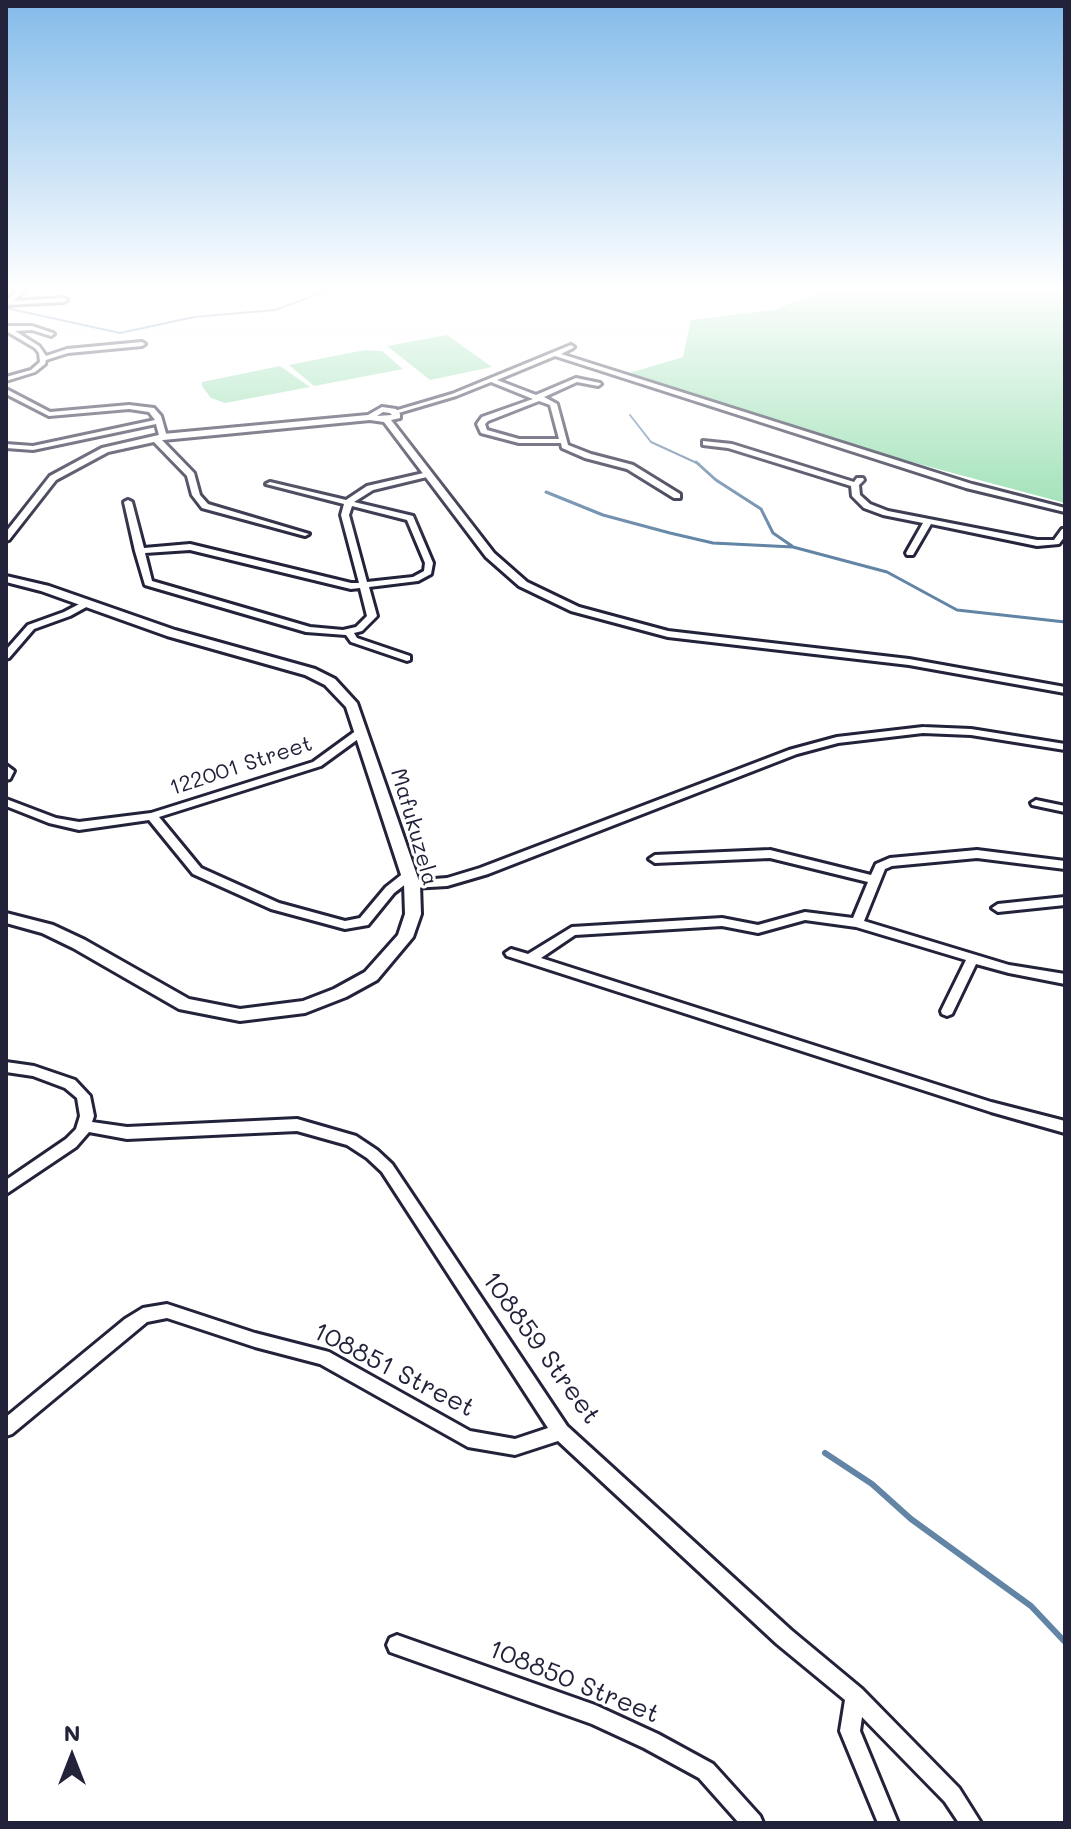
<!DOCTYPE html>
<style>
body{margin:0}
#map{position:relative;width:1071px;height:1829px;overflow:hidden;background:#fff;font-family:Mali,sans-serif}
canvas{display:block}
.frame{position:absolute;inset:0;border:8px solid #22223b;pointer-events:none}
.north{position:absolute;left:32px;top:1717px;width:80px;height:80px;-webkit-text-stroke:6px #fff;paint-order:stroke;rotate:0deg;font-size:22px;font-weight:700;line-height:32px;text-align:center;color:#22223b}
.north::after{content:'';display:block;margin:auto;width:28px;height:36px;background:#22223b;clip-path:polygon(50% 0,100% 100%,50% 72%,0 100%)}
</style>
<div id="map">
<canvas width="1071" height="1829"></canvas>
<div class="frame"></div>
<div class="north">N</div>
</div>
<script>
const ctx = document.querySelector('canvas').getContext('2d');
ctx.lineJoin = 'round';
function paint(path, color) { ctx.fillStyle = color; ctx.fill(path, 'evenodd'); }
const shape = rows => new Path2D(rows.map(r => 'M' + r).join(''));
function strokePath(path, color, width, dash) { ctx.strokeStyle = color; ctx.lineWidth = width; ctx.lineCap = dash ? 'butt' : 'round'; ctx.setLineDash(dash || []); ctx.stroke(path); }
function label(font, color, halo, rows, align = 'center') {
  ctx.font = font + ' Mali,sans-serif'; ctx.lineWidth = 6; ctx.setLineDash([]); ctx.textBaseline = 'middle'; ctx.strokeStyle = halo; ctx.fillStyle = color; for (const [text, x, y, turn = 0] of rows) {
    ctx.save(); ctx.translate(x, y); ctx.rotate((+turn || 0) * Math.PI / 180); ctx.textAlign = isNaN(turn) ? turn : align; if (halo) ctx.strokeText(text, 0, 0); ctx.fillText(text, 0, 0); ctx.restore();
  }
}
paint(shape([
 [840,289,1065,289,1065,503,893,457,626,374,683,357,691,320,773,310,822,292],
 [447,335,492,367,430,380,387,346],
 [365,350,382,351,403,369,314,386,289,365],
 [280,366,310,387,225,403,211,398,202,386,202,382]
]), '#93ddad');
strokePath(shape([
 [6,308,120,333,194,317,275,310,332,289],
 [630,415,651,442,699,464]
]), '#6284a5', 2);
strokePath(shape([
 [696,462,716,480,761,509,773,533,792,546],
 [546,492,603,515,670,533,713,543,793,547,887,572,957,610,1065,622]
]), '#6284a5', 3);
strokePath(shape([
 [825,1453,872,1484,911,1519,1031,1606,1065,1642]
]), '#6284a5', 6);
const minor = shape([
 [19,289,26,289,13,301,64,298,67,300,64,302,6,305,6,301,19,289],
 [6,326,32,326,53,333,54,334,51,336,32,330,15,331,39,346,46,356,67,349,142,342,145,344,142,346,68,353,46,360,45,364,35,372,6,381,6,377,31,370,40,362,39,353,35,348,6,331,6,326],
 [571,345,574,347,573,348,561,354,972,484,1065,508,1065,512,966,488,555,356,497,380,536,395,576,378,600,383,601,384,598,386,577,382,544,397,557,404,568,445,591,454,633,465,680,494,680,498,674,498,627,469,585,458,562,448,561,443,519,443,481,433,477,424,482,417,533,399,491,382,456,396,395,414,391,412,452,394,571,345],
 [539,401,550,405,559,439,519,439,487,430,485,424,488,421,539,401],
 [6,389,50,412,129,405,154,408,161,416,167,437,160,439,156,424,33,450,6,448,6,444,33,446,155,420,149,412,129,409,49,416,6,394,6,389],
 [153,437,159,437,194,473,200,495,208,504,309,534,305,536,202,508,192,495,187,476,153,441,153,437],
 [703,441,732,444,854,482,857,478,863,478,864,480,859,485,860,495,870,504,888,511,1037,540,1054,540,1062,529,1065,529,1065,536,1059,544,1037,546,931,524,913,555,907,555,906,553,923,523,883,515,864,508,852,496,851,486,728,448,703,445,703,441],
 [428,472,432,474,431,476,373,490,354,502,413,516,433,563,431,574,418,581,369,587,377,616,362,631,354,633,357,638,410,656,410,660,407,661,351,642,346,635,306,632,145,585,135,551,124,502,128,500,132,502,144,548,190,544,351,583,359,583,341,515,344,504,266,484,270,482,346,500,367,486,428,472],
 [352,506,407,520,425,563,424,571,413,577,367,582,349,515,352,506],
 [190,550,351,589,360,588,367,616,356,627,343,630,310,627,152,581,145,553,190,550],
 [87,600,90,601,90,605,70,616,34,629,9,658,6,659,6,650,28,625,64,612,87,600],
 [923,727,971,729,1065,744,1065,750,971,735,923,733,838,743,797,754,488,874,447,886,412,888,408,887,407,883,394,893,368,925,345,929,271,909,193,874,149,820,79,830,49,823,6,806,6,799,56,818,79,822,151,813,313,762,357,730,365,730,365,734,321,766,159,817,201,868,279,903,345,921,360,918,386,887,405,872,409,871,415,875,409,881,447,878,480,868,789,750,837,737,923,727],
 [6,765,14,771,10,779,6,780,6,765],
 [1036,800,1065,806,1065,812,1032,805,1031,803,1036,800],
 [770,850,871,875,876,864,890,858,977,850,1065,861,1065,869,977,858,892,866,885,869,864,921,1009,965,1065,974,1065,984,1009,973,976,964,952,1014,947,1016,942,1014,941,1011,966,960,856,927,805,920,758,933,722,926,575,935,541,958,991,1102,1065,1121,1065,1133,991,1112,507,956,505,953,511,949,528,954,572,927,722,918,758,925,805,912,853,918,868,882,770,858,655,863,649,859,655,855,770,850],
 [1065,897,1065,905,998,912,992,908,998,904,1065,897],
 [6,1062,34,1066,75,1080,90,1096,94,1116,92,1122,127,1127,297,1119,356,1136,377,1150,392,1164,567,1426,791,1630,862,1689,959,1788,981,1823,959,1823,945,1802,862,1717,860,1731,898,1823,878,1823,840,1731,845,1700,777,1644,558,1441,515,1455,468,1447,320,1364,255,1347,167,1318,147,1322,12,1434,6,1436,6,1417,125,1319,143,1308,167,1304,255,1333,329,1352,470,1431,515,1439,548,1428,382,1172,367,1158,347,1145,297,1131,127,1139,89,1132,76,1147,6,1194,6,1180,66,1139,76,1129,80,1116,77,1098,65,1088,33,1076,6,1072,6,1062],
 [397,1635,595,1705,658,1734,713,1764,760,1816,763,1823,739,1823,699,1778,644,1748,592,1724,390,1652,387,1645,390,1638,397,1635]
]);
const tertiary = shape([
 [382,407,396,409,400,414,400,418,391,420,494,553,527,582,579,607,668,631,909,659,1065,687,1065,693,909,665,668,637,571,611,519,586,486,557,384,422,370,420,163,440,108,452,56,480,9,540,6,541,6,532,50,476,102,448,163,434,368,415,382,407],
 [383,412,390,413,392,415,377,416,383,412]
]);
const secondary = shape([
 [6,576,49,586,175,630,315,669,335,679,357,703,420,884,421,914,413,937,377,980,346,997,305,1013,240,1021,179,1009,73,948,42,933,6,923,6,913,53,925,85,940,189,999,240,1009,303,1001,334,989,365,972,398,935,405,914,404,884,346,707,325,685,305,675,167,636,41,591,6,582,6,576]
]);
strokePath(minor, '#22223b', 6);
strokePath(tertiary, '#22223b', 6);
strokePath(secondary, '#22223b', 6);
paint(minor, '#fff');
paint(tertiary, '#fff');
paint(secondary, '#fff');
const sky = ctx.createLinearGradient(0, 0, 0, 545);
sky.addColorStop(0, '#83bbea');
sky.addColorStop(0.53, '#fff');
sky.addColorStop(1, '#ffffff00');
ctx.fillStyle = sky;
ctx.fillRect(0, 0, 1071, 545);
label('22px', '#22223b', '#fff', [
 ["122001 Street",241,766,-18],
 ["Mafukuzela",414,827,74]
]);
label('26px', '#22223b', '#fff', [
 ["108859 Street",541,1348,54],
 ["108851 Street",394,1370,27],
 ["108850 Street",574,1682,22]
]);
</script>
